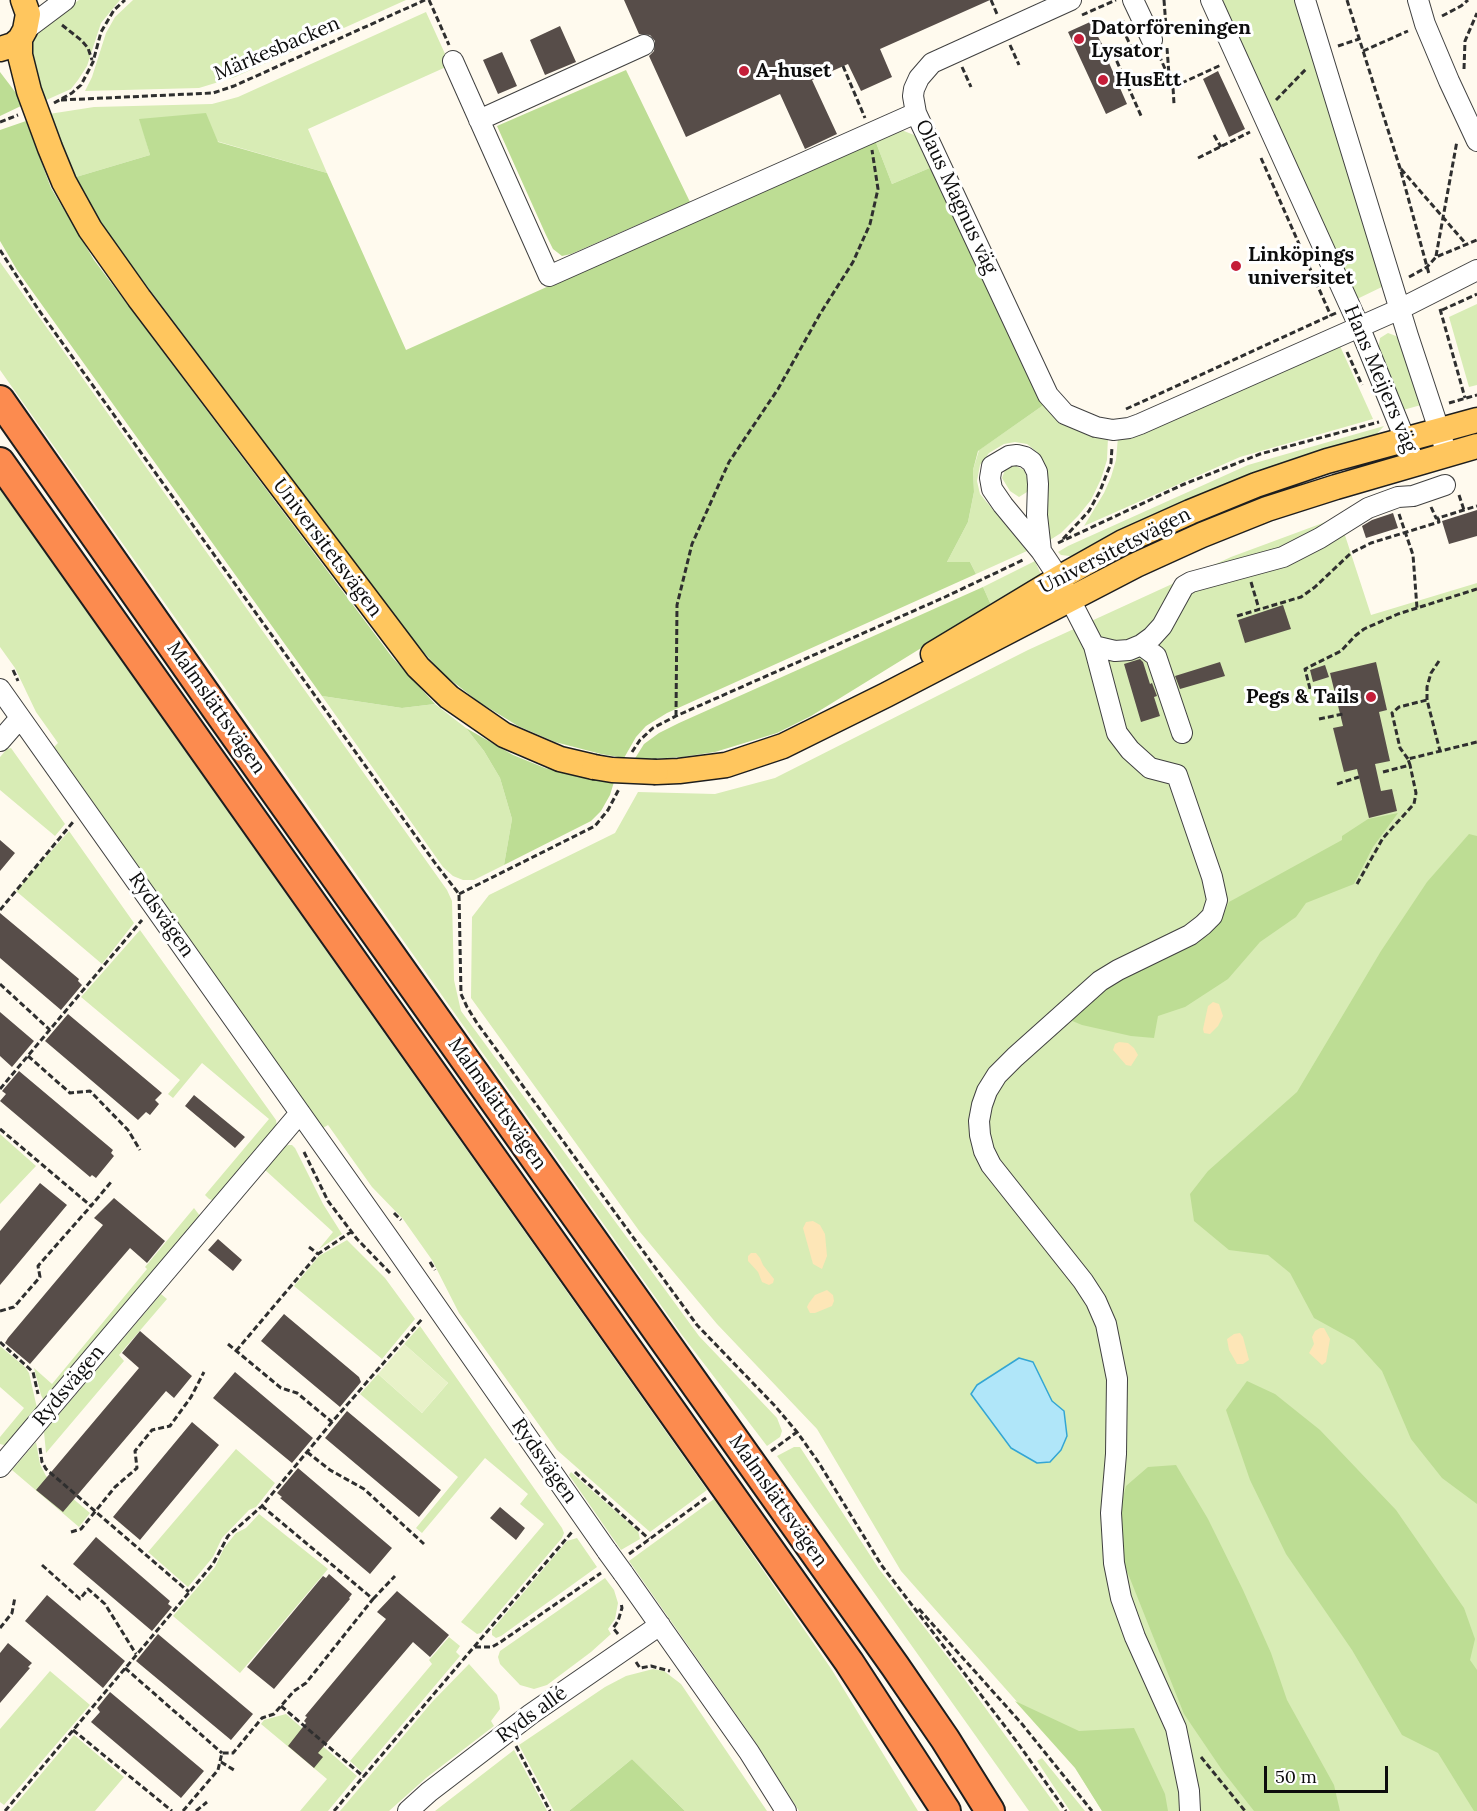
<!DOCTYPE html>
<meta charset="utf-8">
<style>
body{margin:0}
#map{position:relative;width:1477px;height:1811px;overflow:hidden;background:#fffaee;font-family:Lora,serif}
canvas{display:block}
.scale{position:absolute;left:1264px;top:1766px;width:124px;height:27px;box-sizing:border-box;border:3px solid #0d0d0d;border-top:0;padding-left:8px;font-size:18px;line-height:21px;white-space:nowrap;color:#0d0d0d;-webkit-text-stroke:4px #fff;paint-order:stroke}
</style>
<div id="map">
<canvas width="1477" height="1811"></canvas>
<div class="scale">50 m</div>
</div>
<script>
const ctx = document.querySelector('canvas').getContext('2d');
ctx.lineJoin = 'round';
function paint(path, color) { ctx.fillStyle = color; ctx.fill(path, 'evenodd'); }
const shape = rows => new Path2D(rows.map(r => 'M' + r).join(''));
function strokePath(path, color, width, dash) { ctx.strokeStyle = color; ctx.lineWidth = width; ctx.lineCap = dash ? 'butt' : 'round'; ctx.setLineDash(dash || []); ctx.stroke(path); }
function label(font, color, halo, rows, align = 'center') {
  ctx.font = font + ' Lora,serif'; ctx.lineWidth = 6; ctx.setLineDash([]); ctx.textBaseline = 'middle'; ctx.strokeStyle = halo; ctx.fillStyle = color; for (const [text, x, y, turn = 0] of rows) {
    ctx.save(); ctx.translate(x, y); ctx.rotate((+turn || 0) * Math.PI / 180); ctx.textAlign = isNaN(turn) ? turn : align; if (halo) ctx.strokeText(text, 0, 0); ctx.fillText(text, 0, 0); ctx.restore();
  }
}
paint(shape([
 [79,0,120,0,101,23,87,66,78,80,71,89,44,101,31,60,32,38,39,28],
 [133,0,406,0,235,77,199,88,85,91,92,77,106,33,115,17],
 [1220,0,1299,0,1386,285,1355,300],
 [426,12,446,56,446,67,308,129,327,173,140,119,150,155,76,177,49,114,94,107,212,104,238,97],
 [895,131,904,131,914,135,920,142,932,167,892,184,875,140],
 [0,262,447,890,452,901,454,980,461,1011,699,1336,777,1418,782,1431,780,1437,767,1446,682,1335,0,370],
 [1477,304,1477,385,1469,387,1449,317],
 [1388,333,1396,336,1400,341,1421,405,1403,410,1378,350,1380,338],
 [1340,346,1373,419,1240,457,1084,526,1104,493,1111,477,1116,460,1118,437],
 [1045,404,1108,437,1107,460,1101,479,1091,500,1078,516,1061,533,1050,540,1045,527,1047,481,1044,463,1037,452,1027,444,1015,442,1004,444,989,453,980,465,977,481,980,494,1027,551,976,574,970,562,947,562,968,522,974,492,973,470,979,450],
 [1384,426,1374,437,1078,557,1061,555,1058,552,1068,546,1248,465],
 [1014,465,1024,470,1028,480,1027,492,1019,497,1010,491,1002,478,1005,470],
 [0,489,707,1490,650,1532,557,1450,459,1313,432,1260,403,1219,372,1187,328,1125,323,1128,54,747,58,743,36,712,15,668,0,647],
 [1339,517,1371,615,1477,583,1477,1811,1102,1811,1075,1767,901,1571,817,1429,717,1324,640,1232,471,998,472,917,489,895,615,833,638,792,715,794,775,778,1028,650,1231,557],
 [1035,561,1042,577,991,605,983,587],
 [322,696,402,708,435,704,466,728,484,751,500,778,512,819,504,865,474,880,463,880,453,876,443,867],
 [11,748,65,824,55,836,0,790,0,757,7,749],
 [69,831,134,923,102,964,16,891],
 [140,930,276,1120,277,1126,218,1197,212,1200,209,1199,205,1195,269,1119,202,1063,173,1098,168,1094,180,1080,81,997],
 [0,1134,36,1166,0,1204],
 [288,1145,292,1145,295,1148,323,1204,342,1234,319,1249,333,1232,264,1169,283,1148],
 [194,1208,200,1216,198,1220,44,1401,41,1395,34,1368,52,1384,147,1269,145,1267],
 [347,1240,385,1278,415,1319,382,1359,294,1286,319,1256],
 [161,1294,167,1299,119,1355,124,1361,46,1453,44,1432],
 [420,1326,562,1528,564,1533,562,1538,481,1633,477,1634,461,1622,544,1524,520,1504,528,1494,485,1458,422,1533,416,1528,458,1477,360,1394,378,1374,422,1413,448,1383,404,1344],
 [0,1346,25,1367,29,1373,37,1408,8,1444,4,1445,0,1444,0,1437,24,1408,0,1387],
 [36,1442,40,1464,46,1476,90,1513,79,1527,12,1470],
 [794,1447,800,1447,879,1569,960,1673,1060,1811,1029,1811,777,1456],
 [236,1449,275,1483,256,1507,249,1510,222,1538,213,1557,188,1587,148,1552],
 [571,1472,638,1531,640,1539,621,1550,569,1475],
 [714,1499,832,1670,918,1811,799,1811,754,1740,629,1561],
 [259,1514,328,1569,240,1673,173,1616,215,1567,224,1548,236,1533,246,1528],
 [577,1538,597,1567,501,1636,496,1638,492,1635,492,1630,567,1541],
 [605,1578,614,1590,618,1603,615,1619,608,1629,611,1634,591,1652,547,1685,534,1689,520,1685,500,1664,498,1657,500,1651],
 [449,1637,460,1646,456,1652,460,1656,362,1772,350,1761,432,1664,429,1660],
 [469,1664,497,1695,499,1702,500,1709,491,1721,494,1726,426,1778,389,1811,340,1811,432,1702],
 [653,1669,664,1671,681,1684,767,1811,685,1811,632,1759,569,1811,554,1811,519,1745,605,1687,626,1676],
 [50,1671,90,1705,4,1805,0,1802,0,1729],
 [286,1714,357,1776,328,1811,300,1811,327,1779,261,1724,264,1720],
 [74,1735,124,1777,95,1811,10,1811],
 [514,1750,547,1811,435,1811,444,1804],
 [1042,1758,1085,1811,1070,1811,1037,1761]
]), '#d8ecb5');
paint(shape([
 [626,70,690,202,571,254,562,256,553,249,546,235,497,126],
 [0,72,16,93,21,106,0,116],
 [206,113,218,142,327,173,406,350,875,140,892,184,932,167,1045,404,978,451,973,470,974,492,968,522,947,562,970,562,976,574,667,713,646,726,636,737,624,758,601,754,555,742,518,726,479,702,443,674,411,638,117,246,98,217,76,177,150,155,139,119],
 [26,121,51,188,94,260,392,657,435,704,402,708,322,696,17,270,0,241,0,130],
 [983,587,991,605,811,716,777,733,715,752,682,757,634,760,644,744,659,733,679,723],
 [466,728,513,755,545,768,575,776,614,782,610,795,601,811,591,821,504,865,512,819,500,778,484,751],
 [1398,813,1373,847,1354,884,1306,903,1296,917,1260,942,1228,979,1185,1007,1158,1016,1154,1038,1131,1036,1082,1025,1070,1020,1074,1008,1159,957,1209,935,1223,915,1229,902,1342,840,1342,836,1368,819],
 [1469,834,1477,836,1477,1504,1442,1478,1411,1439,1382,1371,1354,1340,1314,1318,1290,1273,1268,1255,1229,1250,1194,1221,1190,1194,1208,1171,1297,1092,1381,951,1427,882],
 [1247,1381,1275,1394,1320,1430,1396,1510,1464,1608,1475,1639,1470,1660,1477,1670,1477,1811,1474,1811,1438,1753,1402,1735,1352,1650,1286,1554,1250,1480,1226,1410],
 [1176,1465,1208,1519,1243,1590,1271,1653,1287,1700,1334,1785,1340,1811,1254,1811,1222,1770,1184,1714,1123,1561,1117,1520,1126,1486,1148,1467],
 [1015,1701,1079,1731,1134,1728,1165,1794,1168,1811,1102,1811,1075,1768],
 [632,1759,685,1811,569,1811]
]), '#bddd94');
paint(shape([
 [1213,1002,1219,1004,1223,1016,1218,1026,1210,1034,1204,1033,1203,1029,1208,1006],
 [1119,1042,1128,1043,1134,1048,1138,1055,1131,1066,1126,1065,1113,1050,1115,1044],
 [813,1221,820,1225,825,1234,827,1256,822,1269,813,1264,803,1228,806,1222],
 [751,1253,756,1253,760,1258,763,1265,774,1279,773,1283,769,1285,762,1282,758,1272,748,1261,748,1256],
 [827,1290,833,1295,834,1301,832,1306,815,1313,810,1313,807,1307,809,1303,815,1295],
 [1320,1328,1324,1328,1330,1339,1326,1362,1322,1365,1309,1353,1314,1344,1312,1337,1315,1331],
 [1240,1333,1243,1337,1249,1360,1243,1364,1237,1364,1229,1350,1227,1339,1234,1334]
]), '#fde6b7');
paint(shape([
 [404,1344,448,1383,422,1413,378,1374]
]), '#e8f2c8');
const water = shape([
 [1019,1358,1033,1362,1052,1401,1064,1411,1067,1436,1061,1450,1050,1462,1037,1463,1011,1448,971,1394,977,1385,1019,1358]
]);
paint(water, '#b0e6f9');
strokePath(water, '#33a6d4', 1.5);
paint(shape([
 [624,0,990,0,880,49,892,77,861,91,848,64,812,80,837,134,805,149,780,94,686,137,649,56,654,51,655,41,650,35,639,34],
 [1090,22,1108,55,1106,56,1127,104,1106,114,1068,32],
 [560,26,576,62,545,75,530,40],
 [502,52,517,86,498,94,483,60],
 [1218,71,1245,129,1229,137,1203,79],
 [1477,510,1477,536,1449,544,1442,521],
 [1393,513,1398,528,1366,538,1362,526,1372,520],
 [1283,605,1291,629,1245,643,1238,620],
 [1140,659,1143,662,1150,684,1152,683,1157,696,1154,697,1160,716,1141,722,1124,664],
 [1220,662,1225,676,1180,689,1175,676],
 [1376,662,1387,710,1379,712,1390,761,1375,764,1381,791,1392,789,1397,811,1369,818,1357,769,1344,772,1333,728,1343,726,1330,673],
 [1325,665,1329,677,1313,682,1310,670],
 [0,840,15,853,0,871],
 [0,913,79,979,78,981,82,985,61,1010,0,958],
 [0,1012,34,1041,12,1067,0,1056],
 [68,1014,162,1093,155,1100,159,1104,150,1115,146,1112,138,1120,45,1041],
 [19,1071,113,1150,111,1153,114,1156,96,1178,92,1175,90,1177,0,1101,6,1094,2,1091],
 [194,1095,245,1137,235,1148,185,1106],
 [40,1183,67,1205,0,1285,0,1231],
 [114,1198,165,1241,147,1263,130,1248,30,1364,5,1343,8,1338,103,1225,94,1218],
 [218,1239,242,1260,233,1271,208,1250],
 [284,1314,359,1377,361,1382,340,1407,261,1341],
 [140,1331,192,1376,174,1398,166,1391,63,1512,36,1490,139,1368,122,1353],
 [235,1372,313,1438,292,1463,213,1398],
 [347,1411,441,1490,419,1517,325,1438],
 [192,1422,219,1445,140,1540,113,1517],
 [298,1468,392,1548,370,1574,280,1498,282,1497,277,1493],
 [500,1507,525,1528,516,1540,490,1518],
 [96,1537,170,1601,168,1604,172,1607,152,1631,73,1564],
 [329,1574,352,1594,349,1598,350,1599,274,1689,247,1667,323,1576,326,1578],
 [397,1591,449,1635,430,1657,413,1642,318,1753,323,1757,314,1768,288,1746,306,1723,304,1721,307,1717,305,1716,386,1619,377,1612],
 [47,1595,125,1661,103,1688,25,1621],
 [158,1634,253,1714,231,1740,136,1661],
 [8,1643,32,1663,28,1667,30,1668,0,1703,0,1653],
 [110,1692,204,1771,181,1798,91,1722,100,1712,97,1708]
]), '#574d49');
const minor = shape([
 [1133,0,1152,40],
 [1211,0,1359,326,1415,464],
 [1305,0,1408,336,1447,454],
 [1418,0,1425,24,1449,81,1477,141],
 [25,30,65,0],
 [453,61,549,276,916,113,1048,395,1065,414,1096,427,1113,430,1129,428,1140,424,1400,309,1477,270],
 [916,113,913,96,914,89,919,78,932,63,1071,0],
 [479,120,644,45],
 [1041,551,1037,515,1038,484,1037,472,1032,462,1025,457,1017,455,1009,456,992,466,990,478,992,489,1003,505,1041,551,1059,578,1094,646,1117,733,1130,750,1150,768,1177,775,1212,877,1217,900,1212,916,1203,925,1190,935,1118,970,1100,981,1015,1057,997,1075,987,1091,982,1105,979,1121,980,1135,984,1151,991,1165,1083,1281,1096,1301,1106,1324,1117,1379,1116,1454,1111,1513,1114,1563,1121,1598,1135,1637,1176,1728,1189,1791,1190,1811],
 [1141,645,1156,656,1182,733],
 [1094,646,1115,651,1129,650,1141,645,1152,637,1162,626,1184,586,1191,582,1283,557,1320,538,1368,508,1398,497,1413,496,1445,485],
 [0,689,390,1240,607,1551],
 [0,741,20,718],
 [0,1467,300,1113],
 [623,1573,749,1752,786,1811],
 [408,1811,429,1792,531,1714,660,1625]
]);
const major = shape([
 [20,39,20,55,29,91,50,148,64,182,90,229,139,298,418,667,449,697,504,735,560,759,594,767],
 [0,49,13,45,20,39,25,30,28,14,23,0],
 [933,654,1059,578,1123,542,1190,512,1256,485,1327,461,1477,420],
 [656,772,679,771,726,765,783,746,886,695,1136,565,1202,535,1267,509,1336,487,1477,446]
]);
const highway = shape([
 [0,400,217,710,895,1666,945,1739,990,1811],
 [0,462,849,1662,946,1811]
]);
strokePath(minor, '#404040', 22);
strokePath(major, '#1e1e1e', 27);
strokePath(highway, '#1e1e1e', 32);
strokePath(shape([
 [429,0,449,45],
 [991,0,997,14],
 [1164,0,1166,27],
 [1347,0,1400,168,1429,274],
 [1082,15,1116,0],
 [1442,16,1461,6,1468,0],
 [1123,20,1121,25,1132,49],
 [62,25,81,40,88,48,92,60],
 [1010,45,1019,65],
 [1338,46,1359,39],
 [1136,48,1115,57,1142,118],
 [1167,48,1169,75],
 [1363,51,1408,31],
 [1159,55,1173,87,1174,104],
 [843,66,865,118],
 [962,67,971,87],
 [1464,69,1465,41,1477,13],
 [1173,87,1221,65],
 [61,100,213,93,234,86,425,0],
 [1276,100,1307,68],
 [54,103,72,93,81,85,93,62,101,32,114,10,125,0],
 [0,122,18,115],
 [1214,135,1221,147],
 [1198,158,1250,132],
 [1261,158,1331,316],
 [1401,169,1467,245],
 [0,250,38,309,435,863,459,894,461,994,467,1007,477,1023,697,1325,775,1406,797,1432,819,1463,882,1566,1017,1742,1066,1811],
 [1436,256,1457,141],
 [1409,277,1427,267,1436,257,1477,240],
 [1440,309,1465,398],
 [1442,310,1477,294],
 [1347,352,1362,385],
 [1449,403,1477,395],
 [1126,409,1336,313],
 [1459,495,1464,510],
 [1431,507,1436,518,1438,518,1477,506],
 [1399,514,1413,555,1417,608],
 [1063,539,1089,511,1100,491,1111,463,1112,447],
 [1058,543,1182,485,1260,454,1379,422],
 [1251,582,1259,609],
 [1237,616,1301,597,1315,587,1351,553,1371,543,1439,522,1438,518],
 [1439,661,1431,673,1427,687,1427,700,1440,751],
 [13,670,18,681],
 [1310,689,1305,669,1341,651,1355,636,1364,629,1398,614,1477,589],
 [676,716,677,605,692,544,729,462,778,389,820,314,853,262,870,224,878,189,872,150],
 [1319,719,1343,714],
 [632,752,640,740,653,728,676,716,945,597,1025,559],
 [1408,759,1400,748,1392,713,1399,707,1427,700],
 [1383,772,1410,765,1408,759,1477,742],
 [1337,784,1359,777],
 [1357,884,1383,838,1414,804,1416,793,1410,765],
 [459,894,595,826,608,810,619,789],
 [0,910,73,822],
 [0,984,50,1030],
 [28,1056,70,1093,90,1091,128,1130,140,1150],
 [0,1089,142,920],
 [0,1129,91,1206,111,1182],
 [304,1152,328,1201,357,1239,390,1273],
 [394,1213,401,1220],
 [309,1247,318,1254],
 [430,1262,435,1270],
 [0,1311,14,1307,40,1277,38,1266,91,1206],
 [0,1342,33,1372,38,1394],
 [228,1344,281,1388,297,1393,332,1422],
 [236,1351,318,1254,351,1232],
 [40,1448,42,1462,46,1469,189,1592],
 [771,1451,797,1432],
 [307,1452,330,1470,364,1489,424,1544],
 [575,1472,649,1539],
 [71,1532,81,1529,115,1487,137,1468,135,1451,152,1430,170,1426,191,1397,204,1372],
 [629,1554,706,1498],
 [42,1565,80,1599,88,1589,105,1604,136,1654],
 [373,1599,395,1576],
 [919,1609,1022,1724,1092,1811],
 [0,1628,12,1613,15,1597],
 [618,1634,613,1628,618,1621,622,1608,621,1603],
 [475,1647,492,1647,499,1643,601,1573],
 [636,1662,640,1668,651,1666,670,1671],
 [125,1668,222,1753],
 [281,1706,364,1777],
 [73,1730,172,1811],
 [516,1746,550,1811],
 [1201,1757,1245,1811],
 [221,1762,234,1770],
 [5,1811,213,1564,228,1536,262,1506,332,1422,422,1319],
 [183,1811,218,1770,222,1753,233,1753,262,1718,274,1714,294,1691,306,1683,373,1599,263,1507],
 [196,1811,207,1802],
 [334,1811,572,1532]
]), '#2f2f2f', 3, [6, 3]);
strokePath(minor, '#fff', 20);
strokePath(major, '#ffc65e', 24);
strokePath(highway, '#fc8b4f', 28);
const minorBridge = shape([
 [607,1551,623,1573]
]);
const majorBridge = shape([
 [594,767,612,770,656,772]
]);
strokePath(minorBridge, '#404040', 22, []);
strokePath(majorBridge, '#1e1e1e', 27, []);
strokePath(minorBridge, '#fff', 20);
strokePath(majorBridge, '#ffc65e', 24);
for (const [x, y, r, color] of [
 [1079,39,6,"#c51e39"],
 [744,71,6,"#c51e39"],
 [1103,80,6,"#c51e39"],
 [1236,266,6,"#c51e39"],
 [1371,697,6,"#c51e39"]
]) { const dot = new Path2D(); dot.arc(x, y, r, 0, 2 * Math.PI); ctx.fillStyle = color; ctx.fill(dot); strokePath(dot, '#fff', 2); }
label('bold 20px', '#0d0d0d', '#fff', [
 ["Datorföreningen",1091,28],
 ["Lysator",1091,51],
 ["A-huset",756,71],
 ["HusEtt",1115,80],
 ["Linköpings",1248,255],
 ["universitet",1248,278],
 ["Pegs & Tails",1359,697,"right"]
], 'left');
label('20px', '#0d0d0d', '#fff', [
 ["Märkesbacken",277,49,-23],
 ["Olaus Magnus väg",956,197,65],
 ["Hans Meijers väg",1380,379,67],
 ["Universitetsvägen",327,548,53],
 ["Universitetsvägen",1115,551,-27],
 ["Malmslättsvägen",216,708,55],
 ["Rydsvägen",161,915,55],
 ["Malmslättsvägen",497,1104,55],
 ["Rydsvägen",69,1386,-50],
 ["Rydsvägen",544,1461,55],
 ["Malmslättsvägen",778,1501,55],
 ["Ryds allé",532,1715,-36]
]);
</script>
